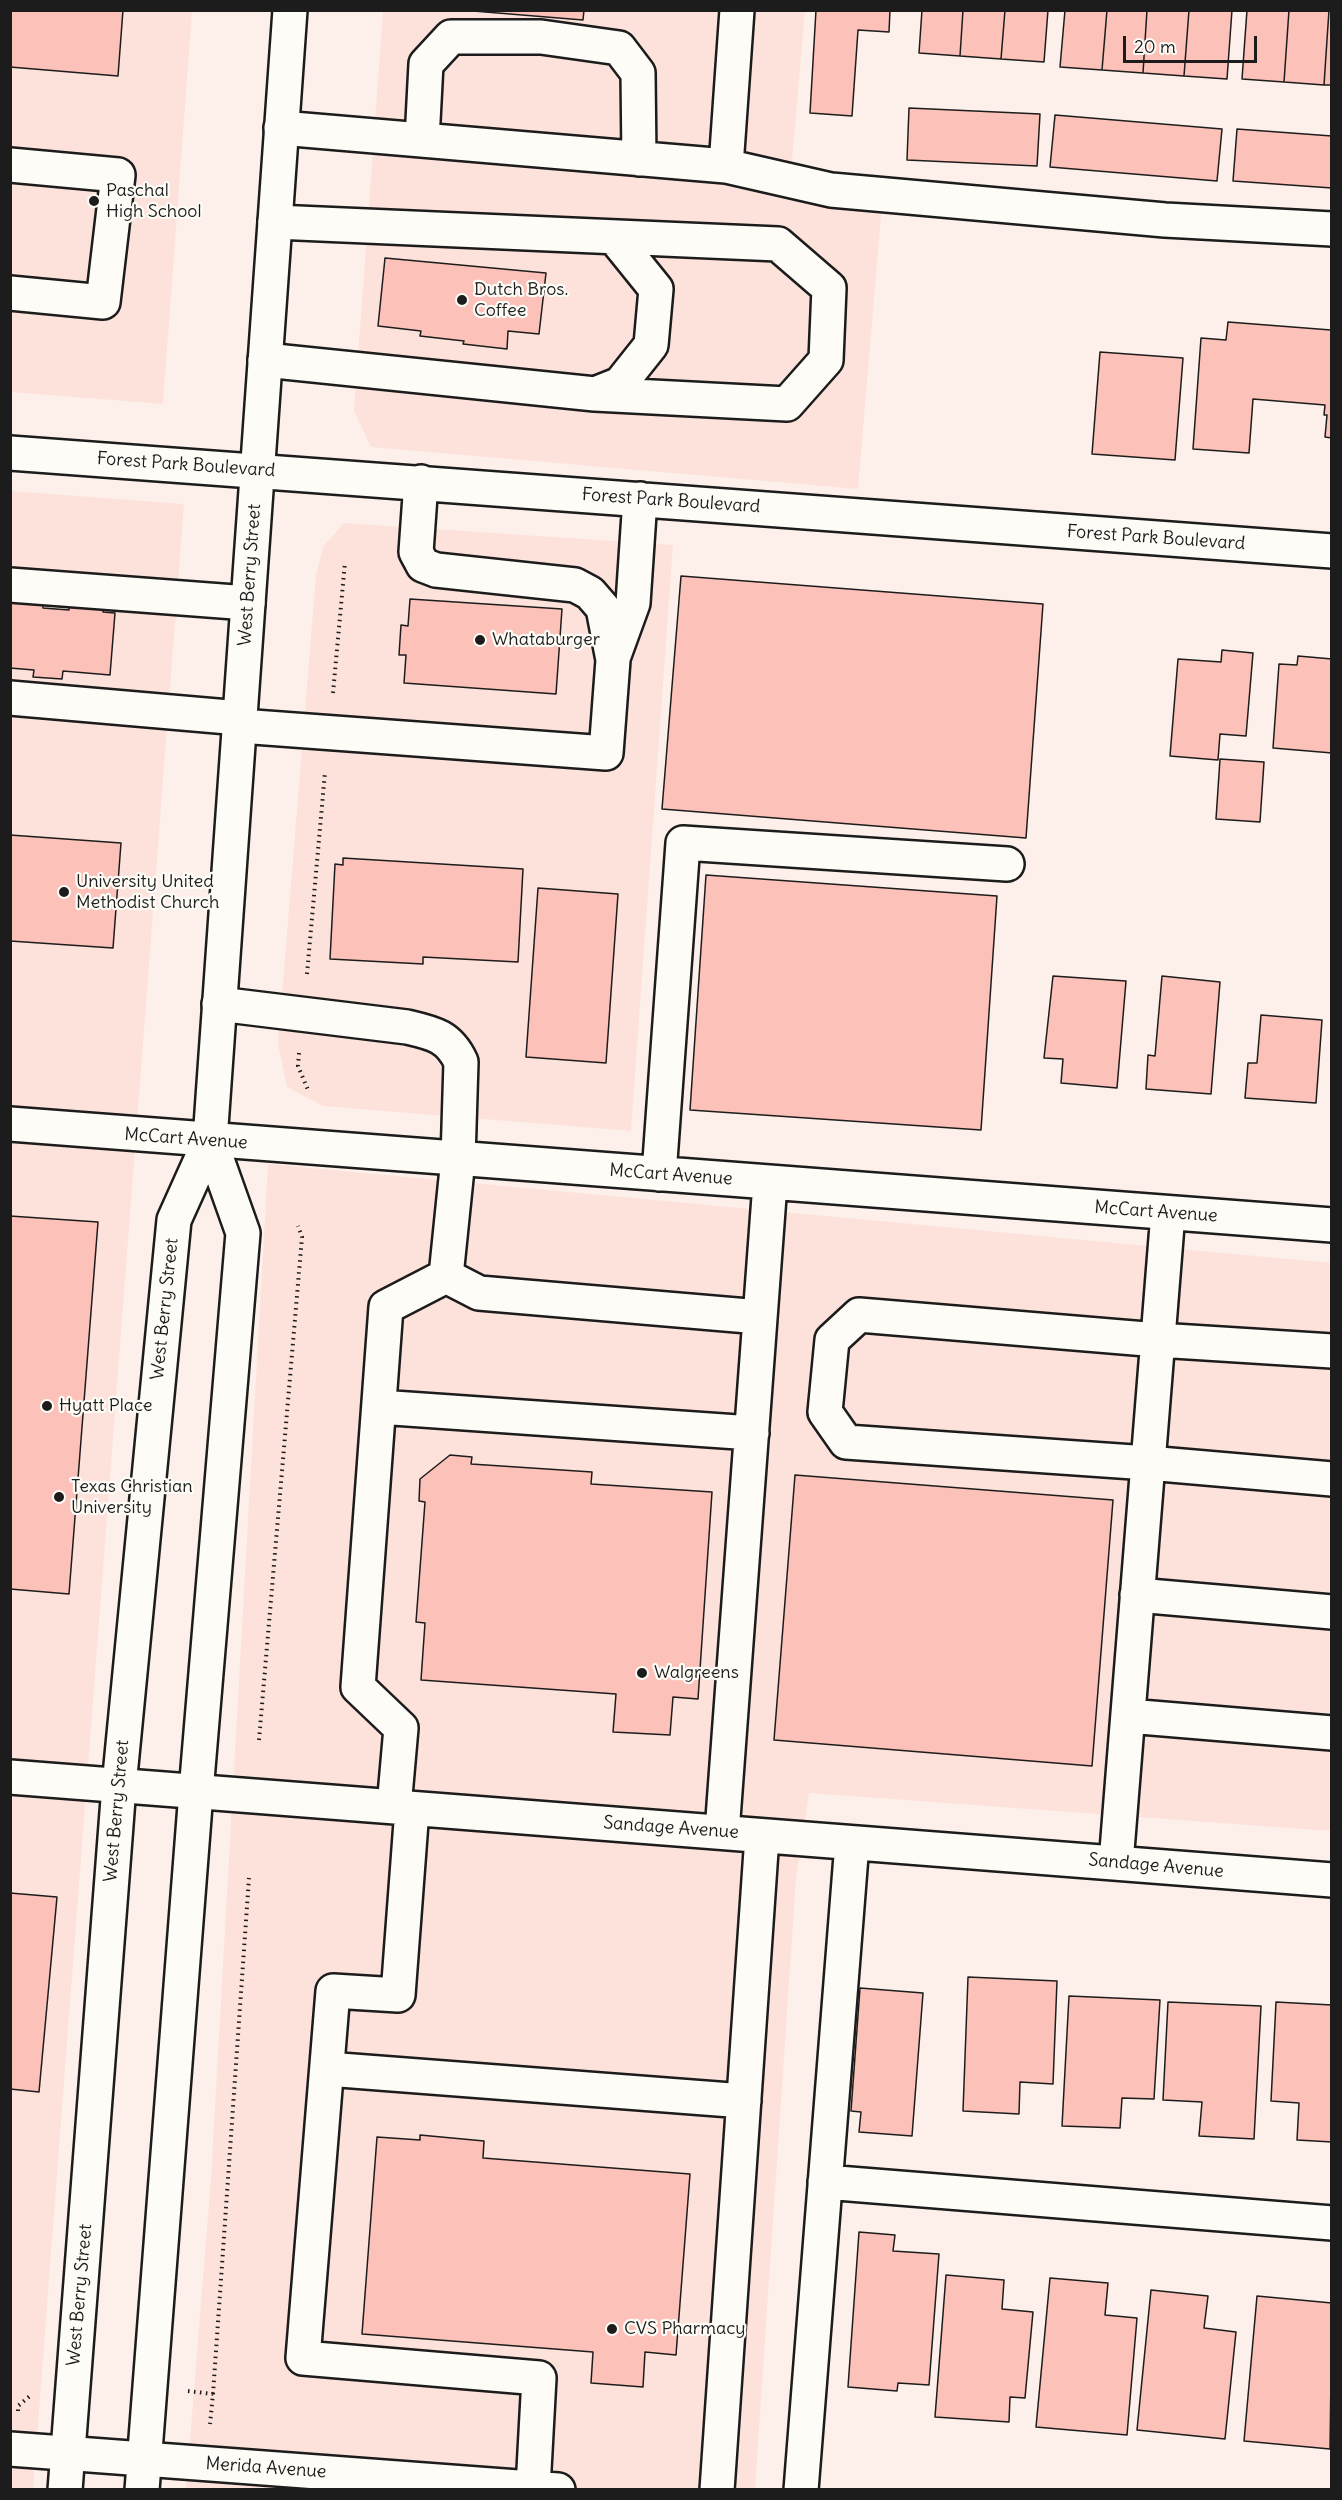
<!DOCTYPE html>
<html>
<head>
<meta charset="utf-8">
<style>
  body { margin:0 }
  #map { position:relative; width:1342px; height:2500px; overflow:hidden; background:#fdf0ea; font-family:Delius,sans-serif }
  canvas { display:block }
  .frame { position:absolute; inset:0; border:12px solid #1c1c1c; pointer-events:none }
  .scale { position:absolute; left:1123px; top:36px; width:134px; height:27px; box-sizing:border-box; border:3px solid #1c1c1c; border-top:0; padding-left:8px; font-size:18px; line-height:21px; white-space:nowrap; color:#1c1c1c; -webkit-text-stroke:4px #fdfcf7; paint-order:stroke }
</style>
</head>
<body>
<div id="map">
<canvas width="1342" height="2500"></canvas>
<div class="frame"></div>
<div class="scale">20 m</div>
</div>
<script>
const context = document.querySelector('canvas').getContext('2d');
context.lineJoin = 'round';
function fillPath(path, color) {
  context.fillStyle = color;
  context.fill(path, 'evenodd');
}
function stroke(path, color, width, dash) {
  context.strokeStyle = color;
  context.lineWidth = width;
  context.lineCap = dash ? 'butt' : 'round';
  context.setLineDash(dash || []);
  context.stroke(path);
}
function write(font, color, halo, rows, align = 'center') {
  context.font = font + ' Delius,sans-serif';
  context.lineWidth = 4.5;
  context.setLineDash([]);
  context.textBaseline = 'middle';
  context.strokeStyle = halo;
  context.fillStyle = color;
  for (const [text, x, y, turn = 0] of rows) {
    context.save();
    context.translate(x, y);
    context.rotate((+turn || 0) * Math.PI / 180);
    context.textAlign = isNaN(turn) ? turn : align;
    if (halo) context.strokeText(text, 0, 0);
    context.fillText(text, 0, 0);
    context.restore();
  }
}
const built = new Path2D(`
  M10,11H192L163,404L11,392Z
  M383,11H805L791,173L884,180L858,489L371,447L354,411Z
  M10,491L184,504L33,2490L10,2489Z
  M344,523L673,545L631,1131L323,1106L287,1087L278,1044L316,575L323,547Z
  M268,1164L1331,1263V1831L809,1793L796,1878L755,2489L186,2490L211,2178Z`);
const building = new Path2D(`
  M10,10H123L118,76L10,67Z
  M461,10H584L583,20Z
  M816,10H890L889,32L858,30L852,116L810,113Z
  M922,10H963L960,56L919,53Z
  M963,10H1005L1001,59L960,56Z
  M1005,10H1048L1044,62L1001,59Z
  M1065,10H1107L1102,70L1060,67Z
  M1107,10H1147L1143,73L1102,70Z
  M1147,10H1189L1184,76L1143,73Z
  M1189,10H1232L1227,79L1184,76Z
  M1247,10H1289L1284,82L1242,79Z
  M1289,10H1329L1324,85L1284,82Z
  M1329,10H1332V85H1324Z
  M909,108L1040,114L1037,166L907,160Z
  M1055,115L1222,129L1217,181L1050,167Z
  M1237,129L1332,136V188L1233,181Z
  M385,258L546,273L539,334L508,331L507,349L463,344L464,341L420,336L421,331L378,326Z
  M1228,322L1331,330L1332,323V438L1325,437L1327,415H1324L1325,405L1253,399L1249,453L1193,449L1201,338L1226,340Z
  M1100,352L1183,358L1175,460L1092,454Z
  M681,576L1043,604L1026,838L662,809Z
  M70,597L104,599L103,612L115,613L110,675L63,671L62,679L33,677L34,670L10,668V598L43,600V608L69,610Z
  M410,599L562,609L556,694L404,683L406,655H399L401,625L408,626Z
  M1222,650L1253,653L1246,736L1220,734L1218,760L1170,756L1178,659L1221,662Z
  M1298,656L1332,659V753L1273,748L1279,664L1297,665Z
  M1220,759L1264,762L1260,822L1216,819Z
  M10,835L121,843L113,948L10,941Z
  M343,858L523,869L518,962L423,957V964L330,959L335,864L343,865Z
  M706,875L997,896L981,1130L690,1110Z
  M538,888L618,894L606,1063L526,1057Z
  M1053,976L1126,981L1117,1088L1061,1083L1063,1059L1044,1058Z
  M1162,976L1220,982L1211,1094L1146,1089L1148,1055L1155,1056Z
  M1261,1015L1322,1020L1316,1103L1245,1098L1248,1063H1257Z
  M10,1216L98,1222L69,1594L10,1589Z
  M450,1455L472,1457L471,1464L592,1472L591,1484L712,1492L698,1699L673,1697L670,1735L613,1732L616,1694L421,1680L425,1623L416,1622L425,1502L419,1501L420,1479Z
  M795,1475L1113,1500L1092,1766L774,1740Z
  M10,1893L57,1897L39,2092L10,2089Z
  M968,1977L1057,1981L1053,2084L1020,2082L1019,2114L963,2111Z
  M860,1988L923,1993L912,2136L859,2132L861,2112L851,2111Z
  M1069,1996L1160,2000L1154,2099L1122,2098L1120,2128L1062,2126Z
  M1168,2002L1261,2006L1254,2139L1199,2136L1202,2102L1163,2100Z
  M1276,2002L1332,2005V2142L1297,2140L1299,2103L1271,2101Z
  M420,2135L484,2141L483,2158L690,2174L676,2355L645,2352L643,2387L591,2383L593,2352L362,2334L377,2137L420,2140Z
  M859,2232L895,2235L893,2251L939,2254L929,2385L898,2383L897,2391L848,2387Z
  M946,2275L1004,2280L1002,2309L1033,2312L1025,2398L1010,2397L1009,2422L935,2417Z
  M1050,2278L1108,2283L1105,2315L1137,2318L1127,2435L1036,2427Z
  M1151,2290L1208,2296L1204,2328L1236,2332L1225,2439L1137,2430Z
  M1257,2296L1332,2303L1330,2449L1244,2441Z`);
const path = new Path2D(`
  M333,693L345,562
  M307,974L325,772
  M299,1053L298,1066L308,1090
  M259,1740L302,1237L298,1226
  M188,2391L213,2394L210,2424
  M213,2394L249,1878
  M18,2411V2406L31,2395`);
const minor = new Path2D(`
  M281,128L726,166L737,10
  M422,140L426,64L451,37H541L619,48L638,73L639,159
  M10,165L118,175L103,302L10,293
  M726,166L831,190L1165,220L1332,229
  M265,360L595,394L787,404L826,360L829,288L778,244L275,222
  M595,394L620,384L651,345L656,289L614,237
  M10,453L1332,551
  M10,585L248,603
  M613,658L633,603L640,499
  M10,698L240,718
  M240,726L606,753L613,660L603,608L590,593L575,585L436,570L423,565L416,552L421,482
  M219,1004L407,1027C433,1033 449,1036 461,1062L458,1159L446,1276
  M10,1124L1332,1225
  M659,1174L683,843L1007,864
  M446,1276L479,1293L760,1317
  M1332,1351L1158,1340L859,1315L832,1340L825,1412L846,1442L1148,1463L1332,1479
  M379,1407L752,1433
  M1137,1595L1332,1612
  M1128,1716L1332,1733
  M10,1777L1332,1880
  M394,1807L401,1728L358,1687L386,1307L446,1276
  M412,1809L398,1995L333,1991L303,2358L539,2378L533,2488
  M722,1832L770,1183
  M1116,1863L1168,1213
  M327,2069L744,2101
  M825,2182L1332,2223
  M10,2449L558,2490
  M717,2490L762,1836
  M801,2490L852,1843`);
const major = new Path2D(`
  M65,2490L119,1786L174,1220L210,1140L290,10
  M142,2490L196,1792L243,1233L210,1140`);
const markers = [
  [94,201,6,"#1c1c1c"],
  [462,300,6,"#1c1c1c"],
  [480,640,6,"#1c1c1c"],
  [64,892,6,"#1c1c1c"],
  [47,1406,6,"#1c1c1c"],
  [59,1497,6,"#1c1c1c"],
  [642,1673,6,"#1c1c1c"],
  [612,2329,6,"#1c1c1c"]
];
const poiNames = [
  ["Paschal",106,191],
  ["High School",106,212],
  ["Dutch Bros.",474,290],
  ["Coffee",474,311],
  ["Whataburger",492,640],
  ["University United",76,882],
  ["Methodist Church",76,903],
  ["Hyatt Place",59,1406],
  ["Texas Christian",71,1487],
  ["University",71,1508],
  ["Walgreens",654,1673],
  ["CVS Pharmacy",624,2329]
];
const streetNames = [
  ["Forest Park Boulevard",186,465,4],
  ["Forest Park Boulevard",671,501,4],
  ["Forest Park Boulevard",1156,538,4],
  ["West Berry Street",250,575,-86],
  ["McCart Avenue",186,1139,4],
  ["McCart Avenue",671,1175,4],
  ["McCart Avenue",1156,1212,4],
  ["West Berry Street",165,1309,-84],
  ["West Berry Street",117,1811,-85],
  ["Sandage Avenue",671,1828,4],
  ["Sandage Avenue",1156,1866,5],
  ["West Berry Street",80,2295,-85],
  ["Merida Avenue",266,2468,4]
];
fillPath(built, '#fde2db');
fillPath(building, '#fcc1b8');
stroke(building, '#1c1c1c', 1.5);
stroke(minor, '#1c1c1c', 38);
stroke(major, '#1c1c1c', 38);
stroke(path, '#1c1c1c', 4, [1.5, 4.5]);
stroke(minor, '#fdfcf7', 33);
stroke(major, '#fdfcf7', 33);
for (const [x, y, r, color] of markers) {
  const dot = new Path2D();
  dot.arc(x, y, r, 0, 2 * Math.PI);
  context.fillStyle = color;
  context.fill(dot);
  stroke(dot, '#fdfcf7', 2);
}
write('18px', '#1c1c1c', '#fdfcf7', poiNames, 'left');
write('18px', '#1c1c1c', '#fdfcf7', streetNames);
</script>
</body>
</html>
